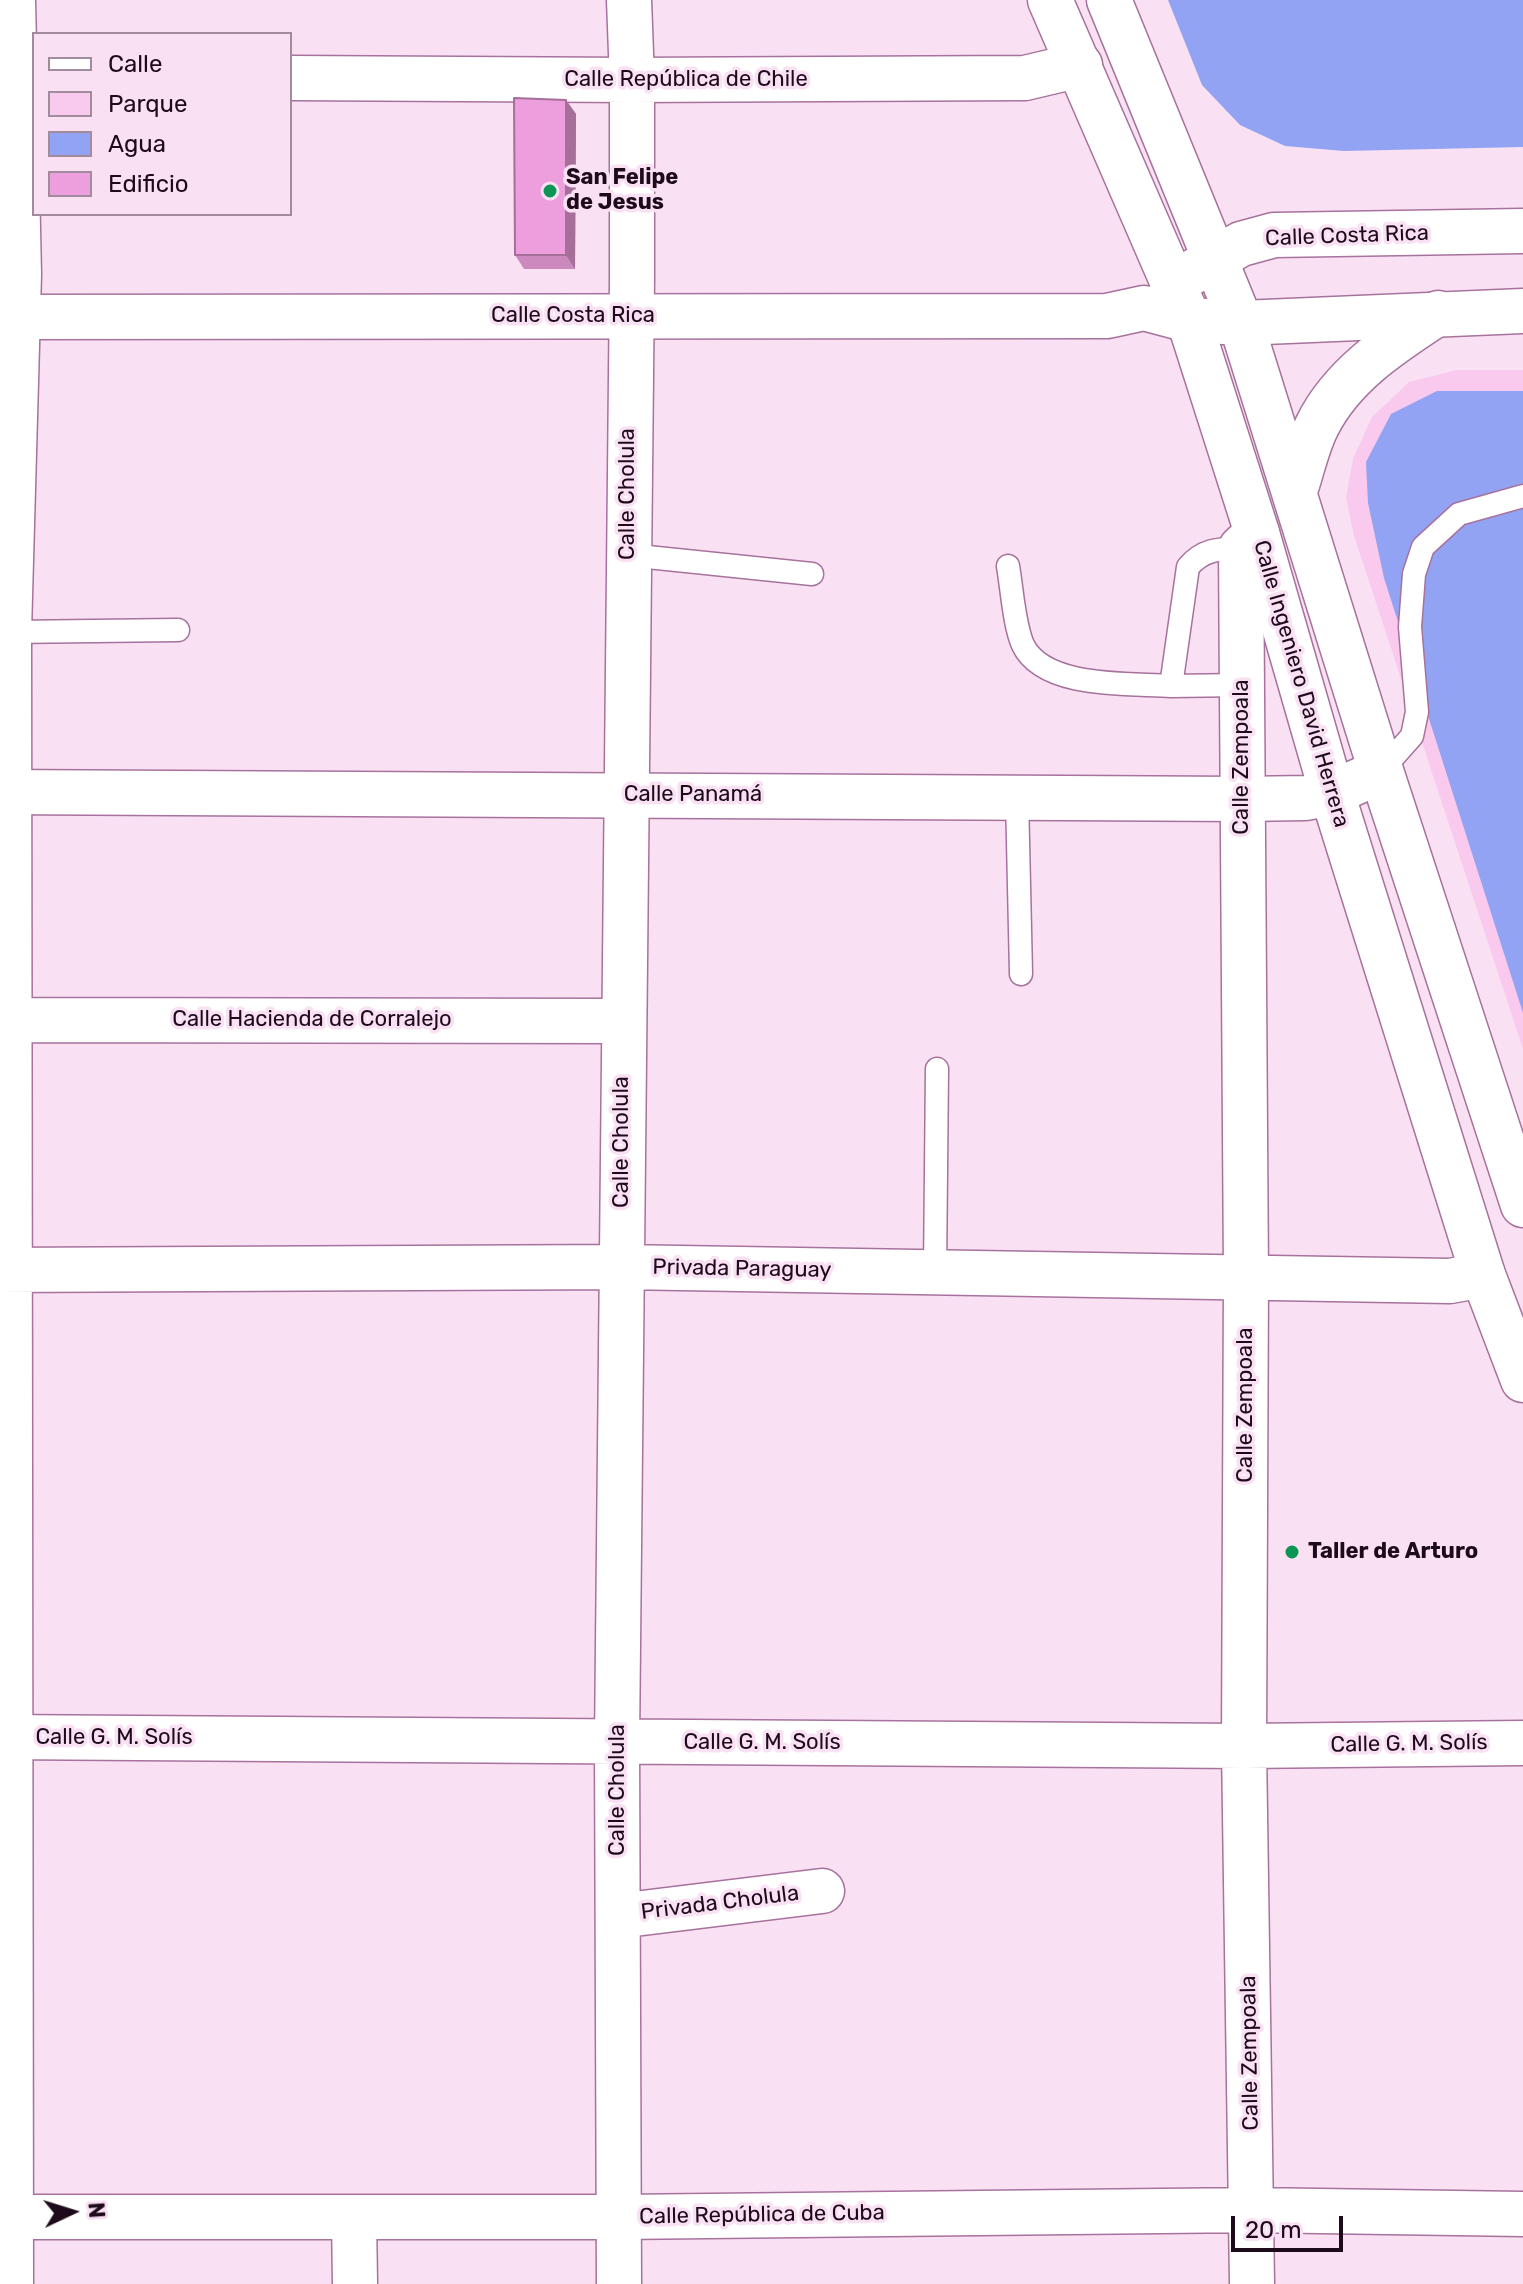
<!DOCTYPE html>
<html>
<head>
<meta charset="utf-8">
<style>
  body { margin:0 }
  #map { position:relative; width:1523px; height:2284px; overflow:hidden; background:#f9e1f3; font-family:Rubik,sans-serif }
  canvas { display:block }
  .legend { position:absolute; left:32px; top:32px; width:260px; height:184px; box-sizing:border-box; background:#f9e1f3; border:2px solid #a18b9c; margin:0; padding:10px 14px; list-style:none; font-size:24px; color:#1d0a1a }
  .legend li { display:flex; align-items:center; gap:16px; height:40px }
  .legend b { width:40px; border:2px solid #a18b9c }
  .north { position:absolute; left:32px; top:2172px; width:80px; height:80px; -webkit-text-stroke:6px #f9e1f3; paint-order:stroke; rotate:86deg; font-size:22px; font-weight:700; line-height:32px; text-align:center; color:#1d0a1a }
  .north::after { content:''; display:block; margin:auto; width:28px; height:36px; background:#1d0a1a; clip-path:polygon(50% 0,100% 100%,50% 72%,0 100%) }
  .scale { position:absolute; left:1231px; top:2216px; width:112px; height:36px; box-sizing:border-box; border:4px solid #1d0a1a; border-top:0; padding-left:10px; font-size:24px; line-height:28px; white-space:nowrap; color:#1d0a1a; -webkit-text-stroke:6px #f9e1f3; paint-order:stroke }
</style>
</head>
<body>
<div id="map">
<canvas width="1523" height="2284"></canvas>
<ul class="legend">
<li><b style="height:10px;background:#fff"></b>Calle</li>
<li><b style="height:22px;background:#f9caee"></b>Parque</li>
<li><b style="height:22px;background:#92a3f4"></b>Agua</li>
<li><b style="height:22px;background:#ec9fdc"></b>Edificio</li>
</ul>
<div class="north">N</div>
<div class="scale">20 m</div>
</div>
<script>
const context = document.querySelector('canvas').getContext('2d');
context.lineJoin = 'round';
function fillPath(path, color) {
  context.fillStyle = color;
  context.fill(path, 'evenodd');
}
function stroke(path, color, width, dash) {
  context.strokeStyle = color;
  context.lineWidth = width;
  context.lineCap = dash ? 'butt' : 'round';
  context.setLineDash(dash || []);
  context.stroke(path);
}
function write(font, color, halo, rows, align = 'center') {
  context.font = font + ' Rubik,sans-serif';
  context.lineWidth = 7;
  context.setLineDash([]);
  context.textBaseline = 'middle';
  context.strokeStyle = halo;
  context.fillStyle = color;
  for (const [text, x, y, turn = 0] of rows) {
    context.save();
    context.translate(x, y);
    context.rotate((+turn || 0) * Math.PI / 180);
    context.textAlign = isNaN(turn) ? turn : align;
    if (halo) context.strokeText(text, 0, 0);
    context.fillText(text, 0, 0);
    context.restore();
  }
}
const green = new Path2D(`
  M1457,370H1523V1049L1354,536L1346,497L1353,459L1372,417L1409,382Z`);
const water = new Path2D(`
  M1168,0H1523V147L1344,151L1285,146L1240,125L1202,85Z
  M1437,391H1523V1013L1384,578L1368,503L1366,462L1391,414Z`);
const service = new Path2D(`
  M1241,548C1219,549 1203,549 1188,567L1171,686L1242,685
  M628,555L812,574
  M1008,566C1012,589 1014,625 1023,645C1044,689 1130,683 1171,686
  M9,632L178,630
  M1381,771L1412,736L1417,712L1410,627L1414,574L1423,547L1459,514L1523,496
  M1017,797L1021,974
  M935,1272L937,1069`);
const minor = new Path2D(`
  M290,78L632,80L1025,78L1080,65
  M0,1020L623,1021
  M0,1270L621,1267L1450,1281L1483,1275
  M0,1737L1244,1746L1523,1743
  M618,1916L822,1891
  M0,2217H618L1252,2210L1523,2214
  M354,2217L355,2284
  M11,2284L9,632L19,274L13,0
  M619,2284L617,1742L632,278V80L629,0
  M1252,2284L1244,1746L1246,1276L1241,548L1257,533`);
const tertiary = new Path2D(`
  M0,317L1107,316L1144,308L1189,320
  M0,792L1242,799L1306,798L1332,793L1381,771`);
const secondary = new Path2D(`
  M1172,284L1241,244L1274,235L1523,231
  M1189,320L1241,323L1523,311`);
const primary = new Path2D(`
  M1050,0L1189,320L1257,533L1332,793L1483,1275L1523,1380
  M1109,0L1241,323L1381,771L1523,1205
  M1295,491C1302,470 1307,446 1317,426C1342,375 1392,343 1438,313`);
const wall = new Path2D(`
  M566,100L576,114L575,269H524L515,255Z`);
const shadedWall = new Path2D(`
  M566,100L576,114L575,269L566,255Z`);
const building = new Path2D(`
  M514,98L566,100V255H515Z`);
const markers = [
  [550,191,8,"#0c9554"],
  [1292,1552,8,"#0c9554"]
];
const streetNames = [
  ["Calle República de Chile",686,80],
  ["Calle Costa Rica",1347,236,-2],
  ["Calle Costa Rica",573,316],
  ["Calle Cholula",628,494,-90],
  ["Calle Ingeniero David Herrera",1301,684,74],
  ["Calle Zempoala",1242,757,-90],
  ["Calle Panamá",693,795],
  ["Calle Hacienda de Corralejo",312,1020],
  ["Calle Cholula",622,1142,-90],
  ["Privada Paraguay",742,1269,1],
  ["Calle Zempoala",1246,1405,-90],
  ["Calle G. M. Solís",114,1738],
  ["Calle G. M. Solís",762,1743],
  ["Calle G. M. Solís",1409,1744,-1],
  ["Calle Cholula",618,1790,-90],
  ["Privada Cholula",720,1903,-7],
  ["Calle Zempoala",1250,2053,-91],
  ["Calle República de Cuba",762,2215,-1]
];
const poiNames = [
  ["San Felipe",566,178],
  ["de Jesus",566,203],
  ["Taller de Arturo",1308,1552]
];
fillPath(green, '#f9caee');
fillPath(water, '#92a3f4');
stroke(service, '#a7729c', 25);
stroke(minor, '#a7729c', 47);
stroke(tertiary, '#a7729c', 47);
stroke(secondary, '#a7729c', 47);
stroke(primary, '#a7729c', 47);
stroke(service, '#fff', 22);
stroke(minor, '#fff', 44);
stroke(tertiary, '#fff', 44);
stroke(secondary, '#fff', 44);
stroke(primary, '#fff', 44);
fillPath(wall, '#cb89bd');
fillPath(shadedWall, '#a56f9a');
fillPath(building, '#ec9fdc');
stroke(building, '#a56f9a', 2);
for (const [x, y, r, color] of markers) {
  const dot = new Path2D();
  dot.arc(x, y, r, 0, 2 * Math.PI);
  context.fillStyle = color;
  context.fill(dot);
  stroke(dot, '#f9e1f3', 3);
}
write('22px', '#1d0a1a', '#f9e1f3', streetNames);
write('bold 22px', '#1d0a1a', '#f9e1f3', poiNames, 'left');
</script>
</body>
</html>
